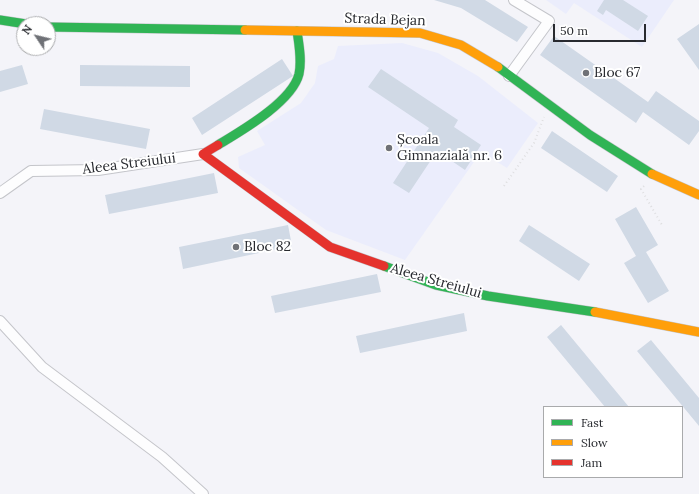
<!DOCTYPE html>
<html>
<head>
<meta charset="utf-8">
<style>
  body { margin:0 }
  #map { position:relative; width:699px; height:494px; overflow:hidden; background:#f4f4f9; font-family:Lora,serif }
  canvas { display:block }
  .legend { position:absolute; left:543px; top:406px; width:140px; height:72px; box-sizing:border-box; background:#fff; border:1px solid #a9aaac; margin:0; padding:5px 7px; list-style:none; font-size:12px; color:#282a2f }
  .legend li { display:flex; align-items:center; gap:8px; height:20px }
  .legend b { width:20px; border:1px solid #a9aaac }
  .north { position:absolute; left:16px; top:16px; width:40px; height:40px; box-sizing:border-box; background:#fff; border:1px solid #a9aaac; border-radius:50%; rotate:305deg; font-size:11px; font-weight:700; line-height:16px; text-align:center; color:#282a2f }
  .north::after { content:''; display:block; margin:auto; width:14px; height:18px; background:#6f7176; clip-path:polygon(50% 0,100% 100%,50% 72%,0 100%) }
  .scale { position:absolute; left:553px; top:24px; width:93px; height:18px; box-sizing:border-box; border:2px solid #282a2f; border-top:0; padding-left:5px; font-size:12px; line-height:14px; white-space:nowrap; color:#282a2f; -webkit-text-stroke:3px #fff; paint-order:stroke }
</style>
</head>
<body>
<div id="map">
<canvas width="699" height="494"></canvas>
<ul class="legend">
<li><b style="height:5px;background:#30b455"></b>Fast</li>
<li><b style="height:5px;background:#ff9f0a"></b>Slow</li>
<li><b style="height:5px;background:#e5322d"></b>Jam</li>
</ul>
<div class="north">N</div>
<div class="scale">50 m</div>
</div>
<script>
const context = document.querySelector('canvas').getContext('2d');
context.lineJoin = 'round';
function fillPath(path, color) {
  context.fillStyle = color;
  context.fill(path, 'evenodd');
}
function stroke(path, color, width, dash) {
  context.strokeStyle = color;
  context.lineWidth = width;
  context.lineCap = dash ? 'butt' : 'round';
  context.setLineDash(dash || []);
  context.stroke(path);
}
function write(font, color, halo, rows, align = 'center') {
  context.font = font + ' Lora,serif';
  context.lineWidth = 4;
  context.setLineDash([]);
  context.textBaseline = 'middle';
  context.strokeStyle = halo;
  context.fillStyle = color;
  for (const [text, x, y, turn = 0] of rows) {
    context.save();
    context.translate(x, y);
    context.rotate((+turn || 0) * Math.PI / 180);
    context.textAlign = isNaN(turn) ? turn : align;
    if (halo) context.strokeText(text, 0, 0);
    context.fillText(text, 0, 0);
    context.restore();
  }
}
const built = new Path2D(`
  M546,0H674L642,47L574,3L566,14Z
  M402,43L438,53L478,76L538,123L507,168L481,152L405,260L326,230L239,168L238,157L265,145L257,131L301,103L315,83L318,66L334,59L338,46Z`);
const building = new Path2D(`
  M434,0H485L528,27L517,42L461,8Z
  M604,0H623L648,16L638,31L606,10L603,15L597,11Z
  M699,24V70L677,39Z
  M554,36L648,102L656,91L699,121V131L689,145L643,112L636,123L540,55Z
  M282,59L293,76L202,135L192,118Z
  M22,65L28,84L0,92V71Z
  M80,65L190,66V87L80,86Z
  M381,69L458,120L454,127L481,145L465,170L437,151L409,193L393,183L429,128L368,87Z
  M44,109L150,129L146,149L40,129Z
  M552,131L618,176L607,192L541,148Z
  M214,173L218,193L109,214L105,195Z
  M636,207L658,245L646,252L669,291L648,303L624,263L636,256L615,219Z
  M288,225L292,246L183,269L179,247Z
  M529,225L590,264L579,281L519,241Z
  M377,274L381,292L275,313L271,296Z
  M464,313L467,331L360,353L356,336Z
  M561,325L629,407H605L547,337Z
  M651,340L699,398V426L637,351Z`);
const path = new Path2D(`
  M504,186L534,143L544,117
  M644,186L641,189L662,225`);
const street = new Path2D(`
  M509,76L549,21L514,0
  M0,193L31,171L98,170L203,154
  M0,321L42,367L162,457L203,494`);
const fast = new Path2D(`
  M0,20L26,24
  M48,27L245,30
  M498,67L590,135L652,174
  M218,145C241,131 292,102 299,74C302,60 299,45 297,31
  M384,266L436,285L488,296L595,312`);
const slow = new Path2D(`
  M245,30L420,33L461,45L498,67
  M652,174L699,195
  M595,312L699,332`);
const jam = new Path2D(`
  M218,145L203,154L330,247L384,266`);
const markers = [
  [586,73,4,"#6f7176"],
  [389,148,4,"#6f7176"],
  [236,247,4,"#6f7176"]
];
const streetNames = [
  ["Strada Bejan",385,20,2],
  ["Aleea Streiului",129,164,-7],
  ["Aleea Streiului",436,281,16]
];
const poiNames = [
  ["Bloc 67",594,73],
  ["Școala",397,140],
  ["Gimnazială nr. 6",397,156],
  ["Bloc 82",244,247]
];
fillPath(built, '#ebedfc');
fillPath(building, '#d0d9e5');
stroke(street, '#c4c5ca', 12);
stroke(fast, '#c4c5ca', 10);
stroke(slow, '#c4c5ca', 10);
stroke(jam, '#c4c5ca', 10);
stroke(path, '#dedee0', 2, [1, 3]);
stroke(street, '#fdfdfe', 10);
stroke(fast, '#30b455', 9);
stroke(slow, '#ff9f0a', 9);
stroke(jam, '#e5322d', 9);
for (const [x, y, r, color] of markers) {
  const dot = new Path2D();
  dot.arc(x, y, r, 0, 2 * Math.PI);
  context.fillStyle = color;
  context.fill(dot);
  stroke(dot, '#fff', 1.5);
}
write('14px', '#282a2f', '#fff', streetNames);
write('14px', '#282a2f', '#fff', poiNames, 'left');
</script>
</body>
</html>
